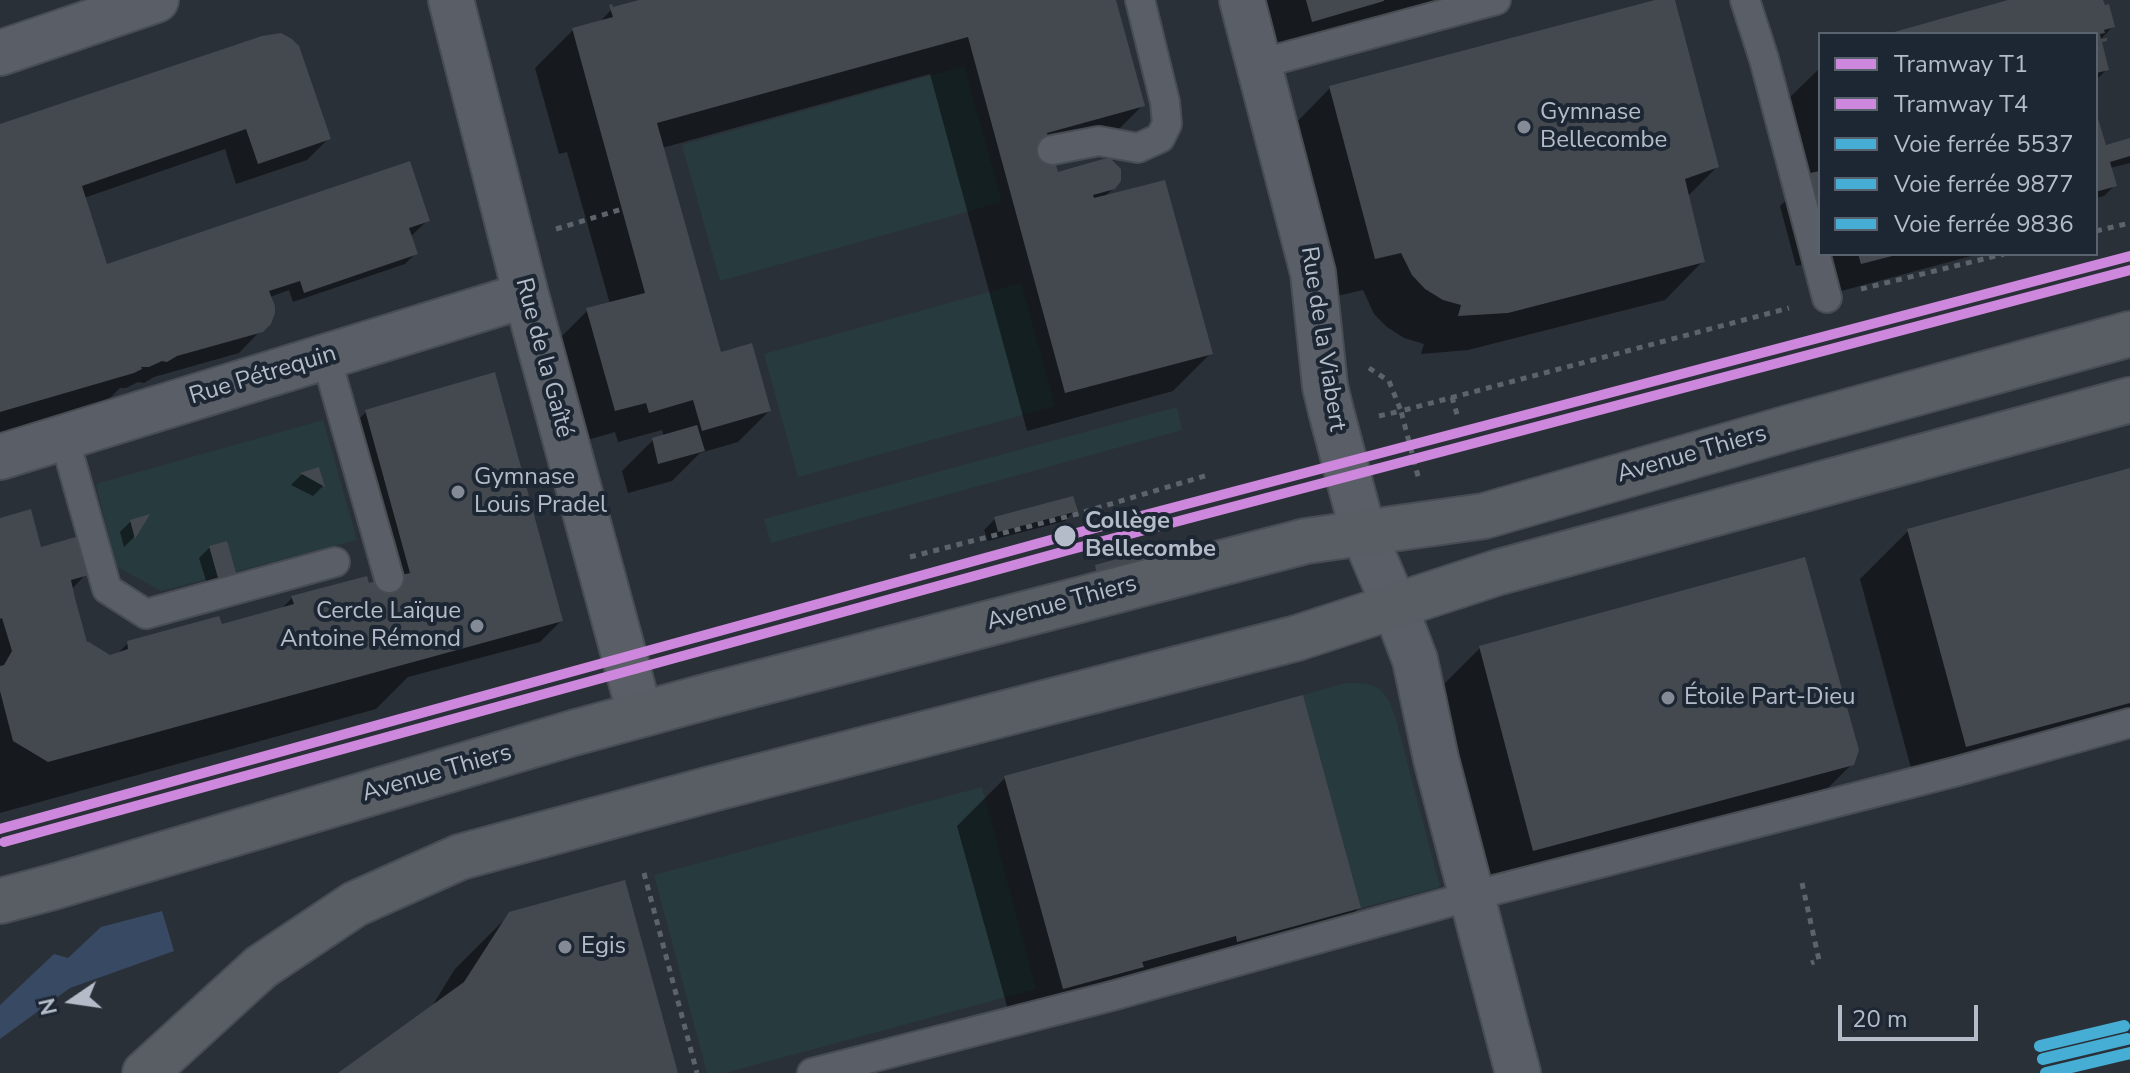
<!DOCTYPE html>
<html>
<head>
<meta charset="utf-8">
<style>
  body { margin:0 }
  #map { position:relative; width:2130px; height:1073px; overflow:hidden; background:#2a3038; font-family:"Nunito Sans",sans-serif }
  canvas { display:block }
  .legend { position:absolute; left:1818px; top:32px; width:280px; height:224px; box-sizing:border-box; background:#1d2633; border:2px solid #59626f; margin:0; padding:10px 14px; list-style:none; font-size:24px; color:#b4bcc9 }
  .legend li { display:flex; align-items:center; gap:16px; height:40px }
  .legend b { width:40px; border:2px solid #59626f }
  .north { position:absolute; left:32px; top:961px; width:80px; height:80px; -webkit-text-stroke:6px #1d2633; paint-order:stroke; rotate:257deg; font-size:22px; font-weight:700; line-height:32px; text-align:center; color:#b4bcc9 }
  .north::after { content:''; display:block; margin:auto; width:28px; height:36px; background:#b4bcc9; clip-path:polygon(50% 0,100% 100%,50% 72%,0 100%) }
  .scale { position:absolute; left:1838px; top:1005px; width:140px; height:36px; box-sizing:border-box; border:4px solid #b4bcc9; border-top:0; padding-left:10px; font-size:24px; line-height:28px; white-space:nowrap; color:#b4bcc9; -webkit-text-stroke:6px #1d2633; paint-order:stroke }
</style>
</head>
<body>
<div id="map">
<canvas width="2130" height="1073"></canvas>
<ul class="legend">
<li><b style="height:10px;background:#cd88dd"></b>Tramway T1</li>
<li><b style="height:10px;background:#cd88dd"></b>Tramway T4</li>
<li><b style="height:10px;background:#46aed5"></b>Voie ferrée 5537</li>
<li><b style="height:10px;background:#46aed5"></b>Voie ferrée 9877</li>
<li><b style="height:10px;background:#46aed5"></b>Voie ferrée 9836</li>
</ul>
<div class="north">N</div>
<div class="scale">20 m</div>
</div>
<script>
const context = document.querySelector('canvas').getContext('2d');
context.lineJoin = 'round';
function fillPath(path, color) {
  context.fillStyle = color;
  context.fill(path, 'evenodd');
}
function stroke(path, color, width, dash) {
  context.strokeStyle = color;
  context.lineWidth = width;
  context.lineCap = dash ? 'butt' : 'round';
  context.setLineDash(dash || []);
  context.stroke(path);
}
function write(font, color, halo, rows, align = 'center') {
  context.font = font + ' "Nunito Sans",sans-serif';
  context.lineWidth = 8;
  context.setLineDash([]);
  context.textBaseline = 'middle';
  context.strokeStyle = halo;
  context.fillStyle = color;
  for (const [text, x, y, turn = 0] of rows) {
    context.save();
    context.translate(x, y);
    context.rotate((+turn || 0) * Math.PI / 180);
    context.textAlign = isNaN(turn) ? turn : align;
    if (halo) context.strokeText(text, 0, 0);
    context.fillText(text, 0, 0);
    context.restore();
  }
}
const green = new Path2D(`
  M964,66L1002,202L720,281L682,145Z
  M1021,283L1055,406L798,477L764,354Z
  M1177,407L1182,430L771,543L764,519Z
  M323,420L357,540L161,591L116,566L96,484Z
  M1346,683C1377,683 1384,686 1395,716L1440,887L1361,908L1303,695Z
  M982,787L1036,989L725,1073H707L654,875Z`);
const water = new Path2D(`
  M162,911L174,951L70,988L0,1039V1005L54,954L68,958L101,927Z`);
const shadow = new Path2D(`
  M647,0H1114L1143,105L1104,144L1052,158L1056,175L1114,188L1104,197L1211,353L1173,391L1027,431L930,74L662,148L719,355L769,411L738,442L700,453L672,481L628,493L622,471L653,440L664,437L662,430L618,442L615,432L584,441L557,341L588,310L610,304L567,152L559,154L535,68L573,30L599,23L611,10Z
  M1258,0H1474L1274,59Z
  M1663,0H1673L1717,167L1687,197L1703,261L1665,300L1468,350L1421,354L1424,344L1404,338L1387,327L1374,314L1363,290L1337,296L1292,127L1330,88Z
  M2016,0H2101L2113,26L2100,40L2107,69L2096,80V34H1891Z
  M262,38L329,138L307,160L236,184L225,149L84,198L106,266L428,220L410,237L416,253L405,264L293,302L289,290L270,297L269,322L239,353L154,377L144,383L138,382L126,388H120L101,407L0,437V126Z
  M1820,68V254L1975,255L1830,294L1821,260L1796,266L1780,206L1796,191L1786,101Z
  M2096,116L2104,147L2130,140V163L2110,168L2115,185L2104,196L2096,198Z
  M366,412L561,621L540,642L408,677L376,709L0,813V521L40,549L86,574L71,590L86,644L110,657L116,655L128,643L220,626L280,610L292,598L362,587L385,581L344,434Z
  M318,470L323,486L313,496L291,485L301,475Z
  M2130,470V736L1918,794L1860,579L1908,531Z
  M1075,510L1065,521L988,541L984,530L995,519Z
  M145,517L134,537L124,547L120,532L131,521Z
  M210,547L234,572L223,583L208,587L199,558Z
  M1480,648L1852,764L1798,818L1479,904L1426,702Z
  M1005,778L1359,908L1311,955L1015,1035L957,826Z
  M510,914L676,1073H342L429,1011L455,969Z`);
const building = new Path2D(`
  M639,0H1116L1145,106L1047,133L1058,172L1103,159H1111L1121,169V181L1115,189L1093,195L1094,198L1165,180L1213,354L1065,393L968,37L657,123L721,352L752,343L771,411L702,431L693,400L649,413L646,403L615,411L586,308L645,293L572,28L613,17L609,5L612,4L613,7Z
  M1306,0H1384V1L1312,22Z
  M1655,0H1675L1719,167L1685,179L1705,262L1508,313L1458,316L1461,305L1443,300L1425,289L1412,275L1401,253L1375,259L1329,86Z
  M2008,0H2103L2105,5L2109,4L2115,27L2104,30L2105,33L2100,34L2101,39L2107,38V41L2102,42L2109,70L2096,73V34H1887Z
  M281,33L292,39L299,46L331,139L258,164L246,129L82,186L107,264L410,161L430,221L409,228L418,254L304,293L300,281L269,291L275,306V313L271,324L263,332L177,356L167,362L162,361L149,367H141L142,369L134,373L0,412V124L262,36Z
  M2096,112L2106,145L2130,138V156L2110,162L2117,186L2099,191H2096Z
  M1820,171V209H1819L1810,173Z
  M1858,254H1896V255L1861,264Z
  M495,372L563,621L48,762L13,741L0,691V666L4,665L12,651L2,618L0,619V518L31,509L41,547L79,536L89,575L71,580L75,598L87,642H89L110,655L128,649L127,641L219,616L222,624L294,604L291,596L367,576L369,583L410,573L365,410Z
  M697,425L705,451L658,464L652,438Z
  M319,467L325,487L300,473Z
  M2130,468V703L1966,747L1907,529Z
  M1073,496L1078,511L998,532L994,517Z
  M150,514L135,539L130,520Z
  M227,541L236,573L218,578L209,546Z
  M1175,543L1178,559L1098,580L1095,565Z
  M1805,557L1859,750L1854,765L1533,851L1479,646Z
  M1303,695L1361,908L1237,942L1236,936L1142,962L1144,967L1063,989L1004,776Z
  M625,880L678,1073H338L464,982L509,912Z`);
const path = new Path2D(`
  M556,229L622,209
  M2096,231L2130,223
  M1861,289L2004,254
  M1369,368L1389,381L1401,411L1789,308
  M1452,397L1458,418
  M1379,416L1401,411L1419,480
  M910,557L1077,514L1208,475
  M644,873L697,1073
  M1802,883L1819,960L1811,963`);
const service = new Path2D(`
  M1745,0L1764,59L1827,298
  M1259,64L1496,0
  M1052,150L1099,141L1138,148L1160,138L1167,124L1165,102L1140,0
  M326,357L389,578
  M64,437L107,589L146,614L335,562
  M812,1073L1108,997L1471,896L1958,771L2130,723`);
const minor = new Path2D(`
  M451,0L526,295L640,714
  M0,53L156,0
  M0,457L526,295`);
const tertiary = new Path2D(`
  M1242,0L1313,273L1325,386L1331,411L1363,532L1395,607L1415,660L1436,759L1518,1073`);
const secondary = new Path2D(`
  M0,901L53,887L573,733L709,696L1306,541L1484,516L1792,427L2130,334
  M145,1073L261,967L355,904L460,857L711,789L1297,638L1499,572L2130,400`);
const rail1 = new Path2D(`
  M2046,1073L2130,1053`);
const rail2 = new Path2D(`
  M2043,1059L2127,1039`);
const rail3 = new Path2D(`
  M2040,1046L2124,1026`);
const tram1 = new Path2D(`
  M0,829L1065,536L2130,256`);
const tram2 = new Path2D(`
  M4,842L1069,550L2130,270`);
const markers = [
  [1524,127,8,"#848b96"],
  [458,492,8,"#848b96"],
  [1065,536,12,"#b4bcc9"],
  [477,626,8,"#848b96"],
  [1668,698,8,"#848b96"],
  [565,947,8,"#848b96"]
];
const poiNames = [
  ["Gymnase",1540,113],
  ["Bellecombe",1540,141],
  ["Gymnase",474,478],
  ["Louis Pradel",474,506],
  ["Cercle Laïque",461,612,"right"],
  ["Antoine Rémond",461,640,"right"],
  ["Étoile Part-Dieu",1684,698],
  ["Egis",581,947]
];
const streetNames = [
  ["Rue de la Viabert",1322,339,81],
  ["Rue de la Gaîté",543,358,75],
  ["Rue Pétrequin",263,376,-17],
  ["Avenue Thiers",1692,455,-16],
  ["Avenue Thiers",1062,604,-15],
  ["Avenue Thiers",437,774,-16]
];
const stopNames = [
  ["Collège",1085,522],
  ["Bellecombe",1085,550]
];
fillPath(green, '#273a3e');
fillPath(water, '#384963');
fillPath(shadow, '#0007');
fillPath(building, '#444950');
stroke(service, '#484c53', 32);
stroke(minor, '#484c53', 48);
stroke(tertiary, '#484c53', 48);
stroke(secondary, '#484c53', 48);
stroke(path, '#5d636a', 5, [6, 6]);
stroke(service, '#5a5e66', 28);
stroke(minor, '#5a5e66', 44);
stroke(tertiary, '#5a5e66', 44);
stroke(secondary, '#595d64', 44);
stroke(rail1, '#46aed5', 12);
stroke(rail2, '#46aed5', 12);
stroke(rail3, '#46aed5', 12);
stroke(tram1, '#cd88dd', 10);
stroke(tram2, '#cd88dd', 10);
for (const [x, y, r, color] of markers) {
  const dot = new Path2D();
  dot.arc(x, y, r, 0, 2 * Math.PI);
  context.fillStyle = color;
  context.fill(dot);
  stroke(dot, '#1d2633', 3);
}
write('24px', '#b4bcc9', '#1d2633', poiNames, 'left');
write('24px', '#b4bcc9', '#1d2633', streetNames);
write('bold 24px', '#b4bcc9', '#1d2633', stopNames, 'left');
</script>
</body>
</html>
